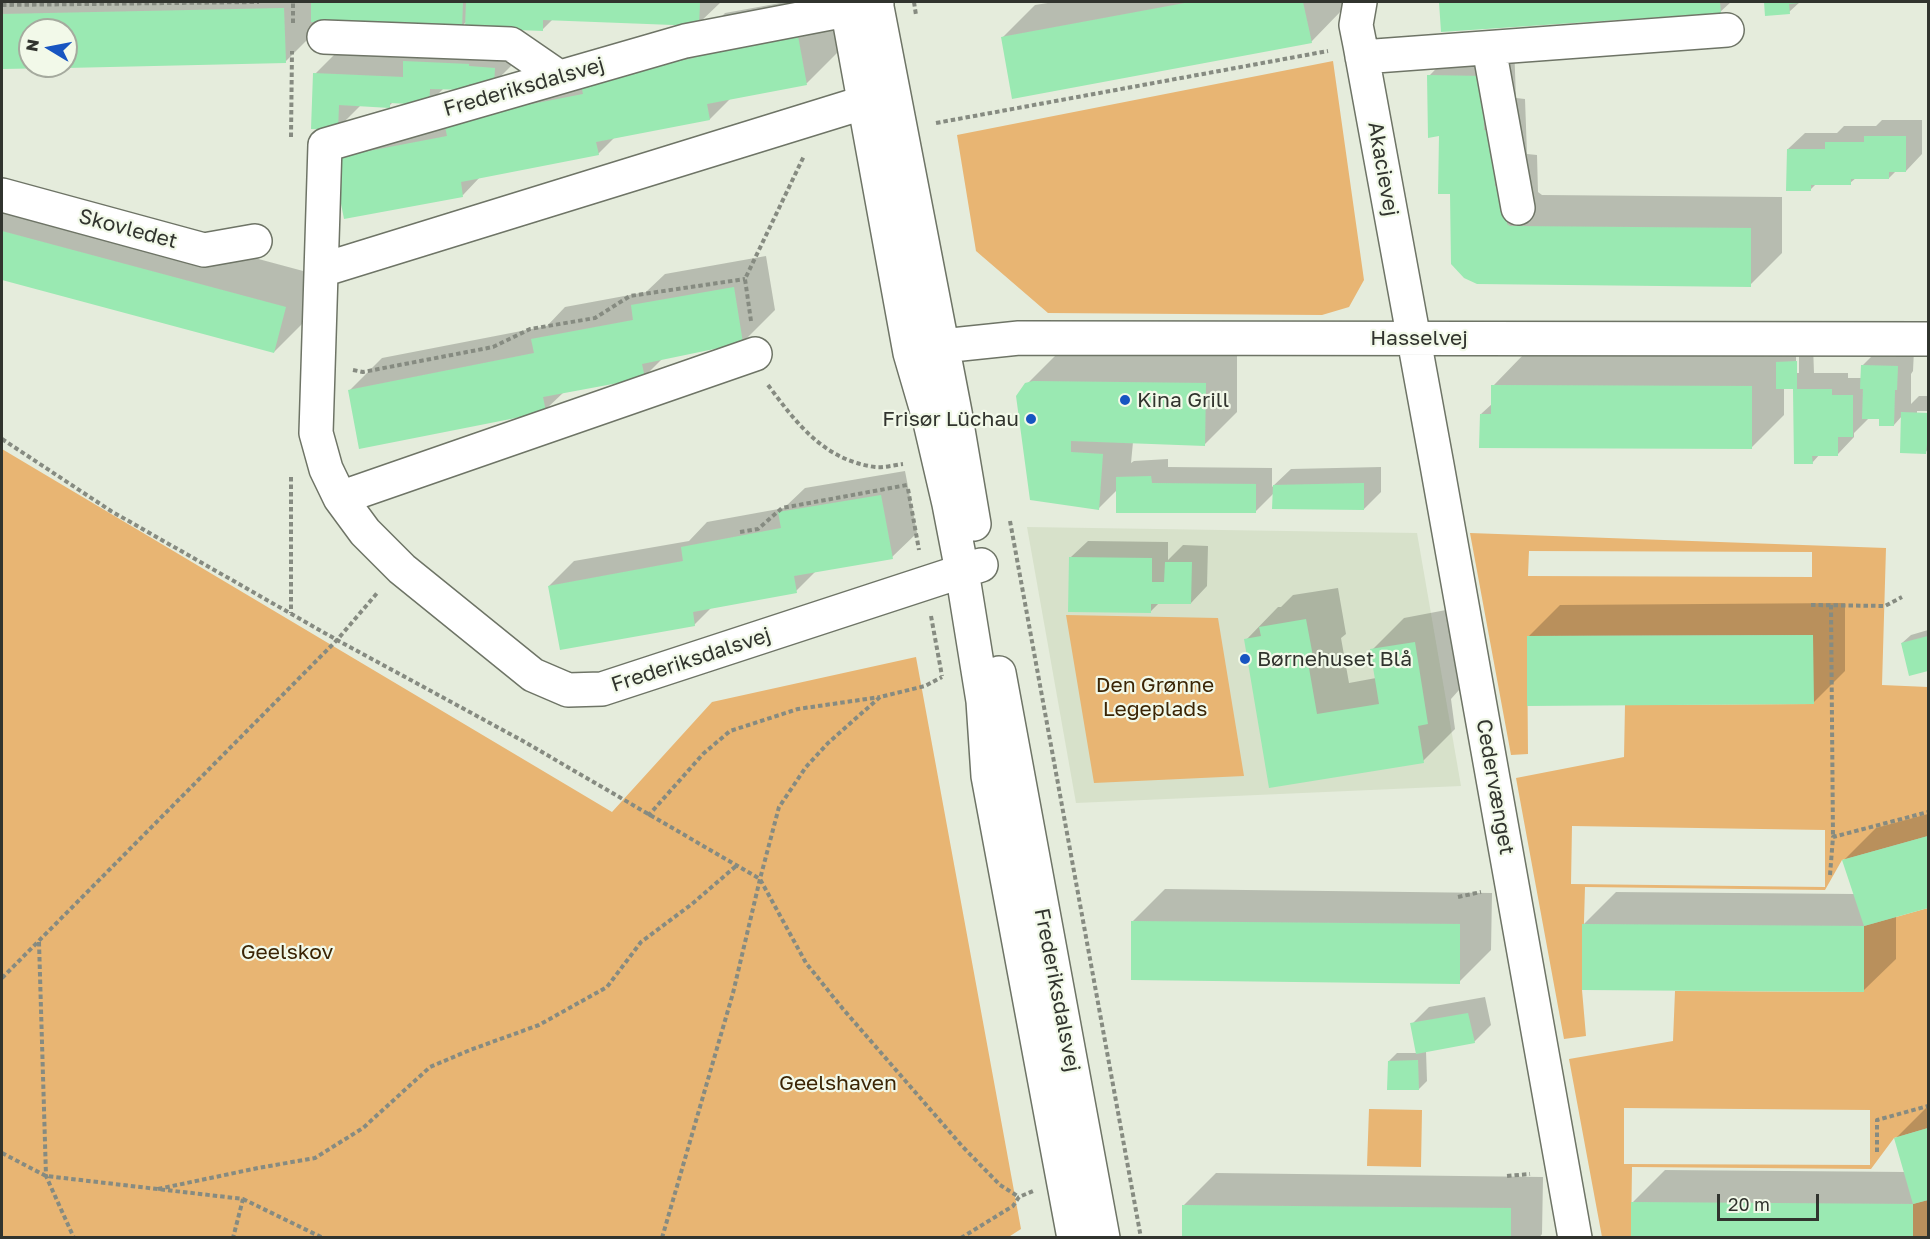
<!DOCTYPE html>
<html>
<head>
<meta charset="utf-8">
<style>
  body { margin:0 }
  #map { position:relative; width:1930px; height:1239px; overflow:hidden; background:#e5ecdc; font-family:"Golos Text",sans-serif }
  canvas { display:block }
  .frame { position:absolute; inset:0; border:3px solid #31342e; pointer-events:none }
  .north { position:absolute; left:18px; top:18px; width:60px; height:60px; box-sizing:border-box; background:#f2f9e9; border:2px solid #a5aa9e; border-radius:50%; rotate:280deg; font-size:16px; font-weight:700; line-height:24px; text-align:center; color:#31342e }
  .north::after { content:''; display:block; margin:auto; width:21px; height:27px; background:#1755c1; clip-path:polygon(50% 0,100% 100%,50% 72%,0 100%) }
  .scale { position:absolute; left:1717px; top:1194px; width:102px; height:27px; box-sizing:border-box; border:3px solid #31342e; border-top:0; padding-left:8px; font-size:18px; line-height:21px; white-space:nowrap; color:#31342e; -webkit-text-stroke:4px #f2f9e9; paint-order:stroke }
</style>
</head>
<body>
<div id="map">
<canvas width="1930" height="1239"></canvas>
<div class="frame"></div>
<div class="north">N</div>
<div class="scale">20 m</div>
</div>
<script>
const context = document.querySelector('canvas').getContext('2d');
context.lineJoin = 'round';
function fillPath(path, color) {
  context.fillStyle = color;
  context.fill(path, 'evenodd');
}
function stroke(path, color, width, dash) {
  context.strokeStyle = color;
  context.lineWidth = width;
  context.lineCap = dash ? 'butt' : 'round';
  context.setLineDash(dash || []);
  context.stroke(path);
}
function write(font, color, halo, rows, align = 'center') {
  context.font = font + ' "Golos Text",sans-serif';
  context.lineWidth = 4.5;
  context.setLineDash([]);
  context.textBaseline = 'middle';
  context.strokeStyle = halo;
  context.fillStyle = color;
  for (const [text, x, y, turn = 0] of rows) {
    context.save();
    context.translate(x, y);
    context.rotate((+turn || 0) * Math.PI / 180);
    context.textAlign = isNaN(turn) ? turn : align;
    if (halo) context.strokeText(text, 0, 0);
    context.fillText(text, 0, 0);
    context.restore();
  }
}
const built = new Path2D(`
  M1027,527L1417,533L1461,786L1076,803Z`);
const green = new Path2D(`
  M1333,61L1364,280L1349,307L1322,315L1048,313L976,251L957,135Z
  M2,449L612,812L712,702L916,657L1021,1229L1007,1238L2,1237Z
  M1470,533L1886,548L1882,685L1928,687V836L1842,860L1825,890L1585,887L1582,990L1586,1036L1564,1039L1516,778L1624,757L1625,705L1813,704V635L1527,636L1528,754L1511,755ZM1529,551L1812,552V577L1528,576ZM1572,826L1825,830V887L1571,884Z
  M1066,615L1218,618L1244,776L1094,783Z
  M1928,908V1128L1894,1138L1871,1169L1632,1167L1631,1237H1602L1569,1059L1673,1041L1675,991L1864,992V926ZM1624,1108L1870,1110V1165L1624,1164Z
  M1369,1109L1422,1110L1421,1167L1367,1166Z
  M1928,1200V1237H1913V1204Z`);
const shadow = new Path2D(`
  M2,2H721L698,24L553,19L542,30L467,21L461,27L317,21V30L285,62L2,68ZM30,30H66V66H30Z
  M786,2H829L839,51L807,83L731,98L710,119L615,137L598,154L481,176L463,195L333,159L709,30L725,13Z
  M1054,2H1342L1343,9L1311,42L1003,37L1035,5Z
  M1440,2H1731L1720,12L1442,30Z
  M1765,2H1802H1800L1789,12L1766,14Z
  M1461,43L1514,44L1516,98L1525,99L1527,154L1537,155L1538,192L1542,195L1782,197V253L1750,285L1465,277L1452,192L1429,76Z
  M340,49L518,59L493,84L474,83L468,89L444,88L429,103L394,101L389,106L361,105L337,129L315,74Z
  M1882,120H1922V154L1906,171H1896L1889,178H1856L1850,183H1817L1810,190L1788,149L1805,133H1837L1844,126H1876Z
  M2,190L318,275L306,320L274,352L2,278Z
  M766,256L775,310L743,342L663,358L644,377L564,392L545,410L350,390L382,358L547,326L565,307L646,292L665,274Z
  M1813,345L1814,373H1848V378H1862V366L1879,349L1914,350L1913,371L1911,374V404L1919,396H1928V411H1917V414H1928V449L1925,453L1902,416L1894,425L1880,418H1869L1854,433V437L1838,454H1820L1812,463L1794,387H1784V415L1752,447L1481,414L1493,403V386L1525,353ZM1796,354H1799V373H1796Z
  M1237,351V412L1205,444L1133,442L1131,463L1134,461L1168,459V467L1272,468V487L1291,469L1381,467V492L1364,509L1274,493L1256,511L1117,490L1098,509L1027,384L1059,352Z
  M905,471L917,533L892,557L817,570L796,591L713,606L694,625L549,586L574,561L689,541L707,522L784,508L805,488Z
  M1088,541L1168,542V560L1183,545L1208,546L1207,586L1191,603L1160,602L1150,612L1071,557Z
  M1338,588L1346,634L1341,638L1349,683L1376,678L1372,650L1404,618L1446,610L1459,690L1451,699L1455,729L1423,761L1270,787L1246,640L1278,607H1281L1293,595Z
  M1845,603V671L1813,703L1528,637L1560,605Z
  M1928,630V670L1910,675L1902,643L1911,635Z
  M1928,814V907L1896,916V959L1863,991L1584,924L1616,892L1855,894L1844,860L1876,828Z
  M1165,889L1492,893L1491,950L1459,982L1133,921Z
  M1485,997L1491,1025L1474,1042L1426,1051L1427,1081L1419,1089L1389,1061L1397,1053H1417L1412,1024L1429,1007Z
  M1928,1106V1238H1632L1633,1202L1665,1170L1906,1172L1896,1138Z
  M1216,1173L1543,1177L1542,1234L1539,1238H1183L1184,1205Z`);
const building = new Path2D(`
  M311,2H463L462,28L311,22Z
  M466,2H700L699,26L543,20V31L465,28Z
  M1190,2H1303L1312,43L1012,99L1001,37Z
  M1439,2H1720L1721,13L1441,32Z
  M1764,2H1800V3L1789,4L1790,14L1765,16Z
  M284,8L286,63L66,68V30H30V66H58V68L2,69V14Z
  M796,25L807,85L707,104L710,120L596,142L599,155L461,182L463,197L344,219L332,158L447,136L444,121L583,94L580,79L694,58L691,45Z
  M403,61L469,64V66L495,68L494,85L469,84V90L430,89L429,105L390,103V108L339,105L338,130L311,129L313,73L403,77Z
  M1427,75L1483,76L1484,130L1493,131L1495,186L1506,187L1507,224L1510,226L1751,228V287L1477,284L1464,278L1451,264L1450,194H1438L1439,136L1428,138Z
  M1864,136H1906V172H1889V179H1851V185H1811V191H1786L1787,149H1825V142H1864Z
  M2,231L286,307L274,353L2,280Z
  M734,287L743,343L642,364L645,378L543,397L546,412L359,449L348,390L534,353L531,339L633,320L631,305Z
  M1797,361V389H1832V395H1853V437H1838V456H1812L1813,464H1794L1793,389H1776V362Z
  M1861,365L1898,366L1897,390H1895L1894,426H1879V419H1862L1863,389H1860Z
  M1033,381L1206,383L1205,446L1071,441V452L1103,454L1099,510L1030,500L1016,396L1025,383Z
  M1491,385L1752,386V449L1479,448L1480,414H1491Z
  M1901,412L1928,413V444H1927L1926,454L1900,453Z
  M1151,476L1152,483L1256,484V513H1116V477Z
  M1364,483V510L1272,509L1273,485Z
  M881,495L893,559L794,576L797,593L693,612L695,626L560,650L548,586L683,561L681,547L781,528L778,512Z
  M1069,557L1152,558V582H1164L1165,562H1192L1191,604H1151V613L1068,612Z
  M1306,619L1315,667L1309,668L1317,714L1379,704L1370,649L1415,642L1428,724L1418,726L1424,763L1269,788L1244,639L1261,636L1259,627Z
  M1813,635L1814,704L1527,706V636Z
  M1928,636V671L1909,676L1901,643Z
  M1928,836V908L1864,926L1842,860Z
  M1131,921L1460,924V984L1131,980Z
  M1582,924L1864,926V992L1582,990Z
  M1468,1013L1475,1043L1416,1054L1410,1023Z
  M1418,1060L1419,1090H1387L1388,1061Z
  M1928,1128V1200L1913,1204L1894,1138Z
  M1631,1202L1913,1204V1238H1631Z
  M1182,1205L1511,1208V1238H1182Z`);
const path = new Path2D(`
  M914,2L916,15
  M2,5L259,2
  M293,23V2
  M936,123L1328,51
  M291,137L292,51
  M751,321L745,279L804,156
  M353,370L363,372L493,347L530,329L595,318L630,296L745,279
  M768,385C797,424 824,460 875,467C884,468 894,465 903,464
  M2,439L111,511L337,640L523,741L760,879L806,963L843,1009L962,1146L1000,1185L1019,1197
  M291,477V613
  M908,489L919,550
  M1010,521L1141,1238
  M740,532L758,529L782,508L907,485
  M1811,605L1885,606L1902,597
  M1831,605L1833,837
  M931,616L942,676
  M648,816L703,754L730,731L798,709L880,697
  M1830,875L1833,837L1928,812
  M1458,897L1481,892
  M39,942L46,1176L74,1238
  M2,978L337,640L378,592
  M1877,1152V1120L1928,1106
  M2,1153L46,1176L243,1199L233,1238
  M1507,1176L1530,1174
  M158,1189L258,1168L315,1158L363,1128L430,1067L470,1050L539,1025L607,987L641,942L692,904L736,866
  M243,1199L323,1238
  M662,1238L733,993L760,879L779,807L806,767L828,743L880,697L925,686L942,677
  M961,1238L1013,1206L1019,1197L1033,1191`);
const minor = new Path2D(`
  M846,2L910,353L929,418L949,504L962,571L983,701L988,776L1074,1238
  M876,2L955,412L974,524
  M1360,2L1356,25L1360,45L1437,465L1575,1238
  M877,4L685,41L325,145L316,433L326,469L340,498L365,532L402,569L533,675L568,690L602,689L981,565
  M324,37L511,44L559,77
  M1489,48L1518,208
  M1362,57L1727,30
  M2,195L204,250L255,241
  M322,270L885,96
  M920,351L942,346L1019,338L1928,339
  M340,498L755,354
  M999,673L1103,1238`);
const markers = [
  [1125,400,6,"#1755c1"],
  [1031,419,6,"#1755c1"],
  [1245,659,6,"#1755c1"]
];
const streetNames = [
  ["Frederiksdalsvej",524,87,-16],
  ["Akacievej",1383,169,80],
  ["Skovledet",128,229,15],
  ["Hasselvej",1419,338],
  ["Frederiksdalsvej",691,660,-18],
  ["Cedervænget",1495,787,80],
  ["Frederiksdalsvej",1057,990,79]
];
const poiNames = [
  ["Kina Grill",1137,400],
  ["Frisør Lüchau",1019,419,"right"],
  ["Børnehuset Blå",1257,659]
];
const parkNames = [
  ["Den Grønne",1155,685],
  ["Legeplads",1155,709],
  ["Geelskov",287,952],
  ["Geelshaven",838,1083]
];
fillPath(built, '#d7e1ca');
fillPath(green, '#e8b573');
fillPath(shadow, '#0003');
fillPath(building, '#9ae9b2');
stroke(minor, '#6e7466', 36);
stroke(path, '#868b81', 4, [4.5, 3]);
stroke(minor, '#fff', 33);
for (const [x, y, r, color] of markers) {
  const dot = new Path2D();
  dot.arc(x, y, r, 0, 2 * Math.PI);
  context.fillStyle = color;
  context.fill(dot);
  stroke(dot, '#f2f9e9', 2);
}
write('21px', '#31342e', '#f2f9e9', streetNames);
write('21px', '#31342e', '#f2f9e9', poiNames, 'left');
write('21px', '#3b2505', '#f2f9e9', parkNames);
</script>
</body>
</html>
